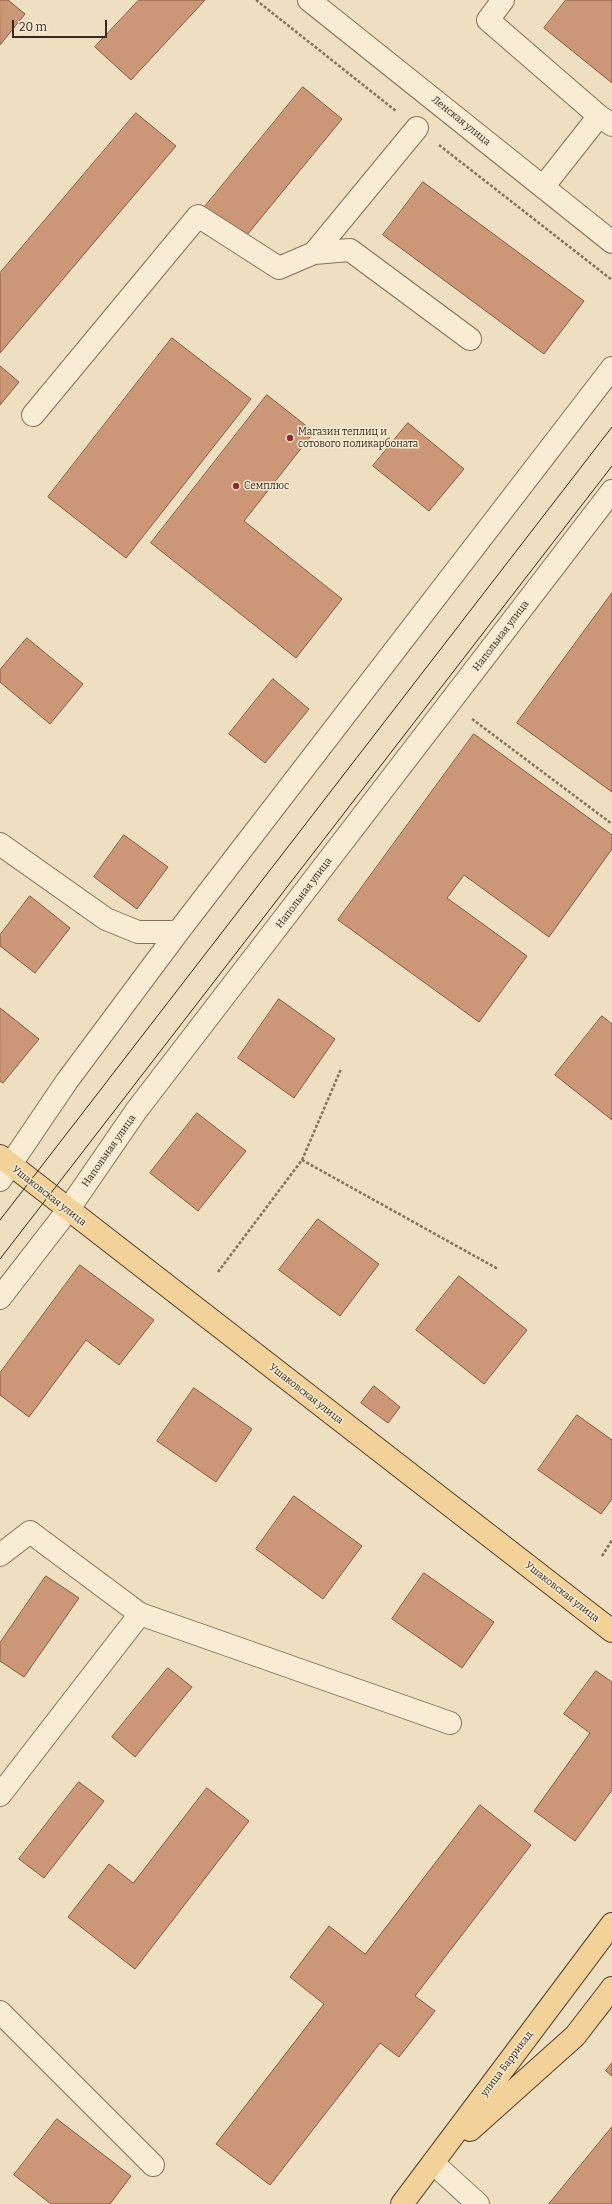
<!DOCTYPE html>
<html>
<head>
<meta charset="utf-8">
<style>
  body { margin:0 }
  #map { position:relative; width:612px; height:2204px; overflow:hidden; background:#eedfc1; font-family:Bitter,serif }
  canvas { display:block }
  .scale { position:absolute; left:12px; top:20px; width:95px; height:18px; box-sizing:border-box; border:2px solid #37291d; border-top:0; padding-left:5px; font-size:12px; line-height:14px; white-space:nowrap; color:#37291d; -webkit-text-stroke:3px #f5e9d1; paint-order:stroke }
</style>
</head>
<body>
<div id="map">
<canvas width="612" height="2204"></canvas>
<div class="scale">20 m</div>
</div>
<script>
const context = document.querySelector('canvas').getContext('2d');
context.lineJoin = 'round';
function fillPath(path, color) {
  context.fillStyle = color;
  context.fill(path, 'evenodd');
}
function stroke(path, color, width, dash) {
  context.strokeStyle = color;
  context.lineWidth = width;
  context.lineCap = dash ? 'butt' : 'round';
  context.setLineDash(dash || []);
  context.stroke(path);
}
function write(font, color, halo, rows, align = 'center') {
  context.font = font + ' Bitter,serif';
  context.lineWidth = 3;
  context.setLineDash([]);
  context.textBaseline = 'middle';
  context.strokeStyle = halo;
  context.fillStyle = color;
  for (const [text, x, y, turn = 0] of rows) {
    context.save();
    context.translate(x, y);
    context.rotate((+turn || 0) * Math.PI / 180);
    context.textAlign = isNaN(turn) ? turn : align;
    if (halo) context.strokeText(text, 0, 0);
    context.fillText(text, 0, 0);
    context.restore();
  }
}
const building = new Path2D(`
  M0,0H8L25,14L0,45Z
  M139,0H205L131,80L95,47Z
  M566,0H612V83L544,28Z
  M303,87L342,119L242,241L203,209Z
  M136,113L176,146L0,353V273Z
  M423,182L584,301L544,354L383,235Z
  M172,338L251,399L126,558L48,497Z
  M0,366L19,382L0,405Z
  M267,395L314,432L244,521L342,599L296,658L151,543Z
  M408,423L464,469L429,511L373,466Z
  M612,593V792L517,723Z
  M27,638L83,684L50,724L0,682V670Z
  M273,679L309,709L265,763L229,734Z
  M474,734L612,835V849L549,937L464,875L447,898L527,956L479,1022L338,920Z
  M124,835L168,867L137,909L94,877Z
  M30,896L70,928L35,973L0,946V935Z
  M279,999L335,1039L294,1098L238,1058Z
  M0,1008L39,1039L3,1083L0,1081Z
  M602,1016L612,1024V1120L555,1075Z
  M197,1113L246,1151L198,1211L150,1173Z
  M318,1219L379,1264L340,1316L279,1270Z
  M80,1265L154,1320L119,1365L86,1340L29,1417L0,1395V1373Z
  M459,1276L527,1330L484,1384L416,1330Z
  M374,1386L400,1407L388,1423L361,1403Z
  M194,1388L252,1429L216,1482L157,1441Z
  M577,1415L612,1440V1499L601,1514L538,1470Z
  M294,1496L362,1546L323,1599L256,1549Z
  M424,1573L494,1622L462,1668L392,1619Z
  M46,1576L79,1598L24,1677L0,1661V1643Z
  M168,1668L192,1687L135,1757L112,1737Z
  M596,1671L612,1682V1790L575,1841L534,1811L590,1733L564,1714Z
  M79,1782L104,1801L44,1878L19,1859Z
  M207,1788L249,1821L135,1969L68,1917L109,1864L133,1883Z
  M480,1805L531,1845L415,1996L435,2011L399,2057L380,2043L270,2185L216,2144L324,2004L290,1977L329,1926L365,1954Z
  M612,2063V2076L606,2071Z
  M57,2119L131,2176L110,2204H51L14,2175Z
  M612,2127V2204H549Z`);
const path = new Path2D(`
  M256,0L396,111
  M439,145L612,280
  M472,719L612,824
  M302,1160L341,1069
  M218,1272L302,1160L498,1269
  M602,1556L612,1540`);
const minor = new Path2D(`
  M309,0L612,242
  M503,0L488,20L599,116
  M417,128L314,253L350,250L470,339
  M543,187L599,116L612,125
  M33,415L198,216L279,268L314,253
  M0,844L106,919L138,932H178
  M0,1180L67,1081L178,932L612,368
  M0,1298L68,1210L136,1111L612,491
  M0,1555L30,1532L140,1614L0,1795
  M140,1614L450,1723
  M0,2012L153,2165
  M433,2163L478,2204`);
const major = new Path2D(`
  M0,1156L612,1631
  M470,2130L575,2036L612,1988
  M402,2204L612,1924`);
const tram = new Path2D(`
  M0,1220L612,427
  M0,1259L612,466`);
const markers = [
  [290,438,4,"#96292d"],
  [236,486,4,"#96292d"]
];
const streetNames = [
  ["Ленская улица",461,121,39],
  ["Напольная улица",501,636,-53],
  ["Напольная улица",304,893,-53],
  ["Напольная улица",109,1151,-55],
  ["Ушаковская улица",49,1196,38],
  ["Ушаковская улица",306,1394,38],
  ["Ушаковская улица",562,1592,38],
  ["улица Баррикад",507,2064,-53]
];
const poiNames = [
  ["Магазин теплиц и",298,432],
  ["сотового поликарбоната",298,444],
  ["Семплюс",244,486]
];
fillPath(building, '#cc9777');
stroke(building, '#86583e', 1);
stroke(minor, '#877059', 24);
stroke(major, '#553e2d', 24);
stroke(path, '#877059', 2.5, [3, 2]);
stroke(minor, '#f9ecd4', 22);
stroke(major, '#f2d298', 22);
stroke(tram, '#37291d', 1);
for (const [x, y, r, color] of markers) {
  const dot = new Path2D();
  dot.arc(x, y, r, 0, 2 * Math.PI);
  context.fillStyle = color;
  context.fill(dot);
  stroke(dot, '#f5e9d1', 1.5);
}
write('10px', '#37291d', '#f5e9d1', streetNames);
write('10px', '#37291d', '#f5e9d1', poiNames, 'left');
</script>
</body>
</html>
